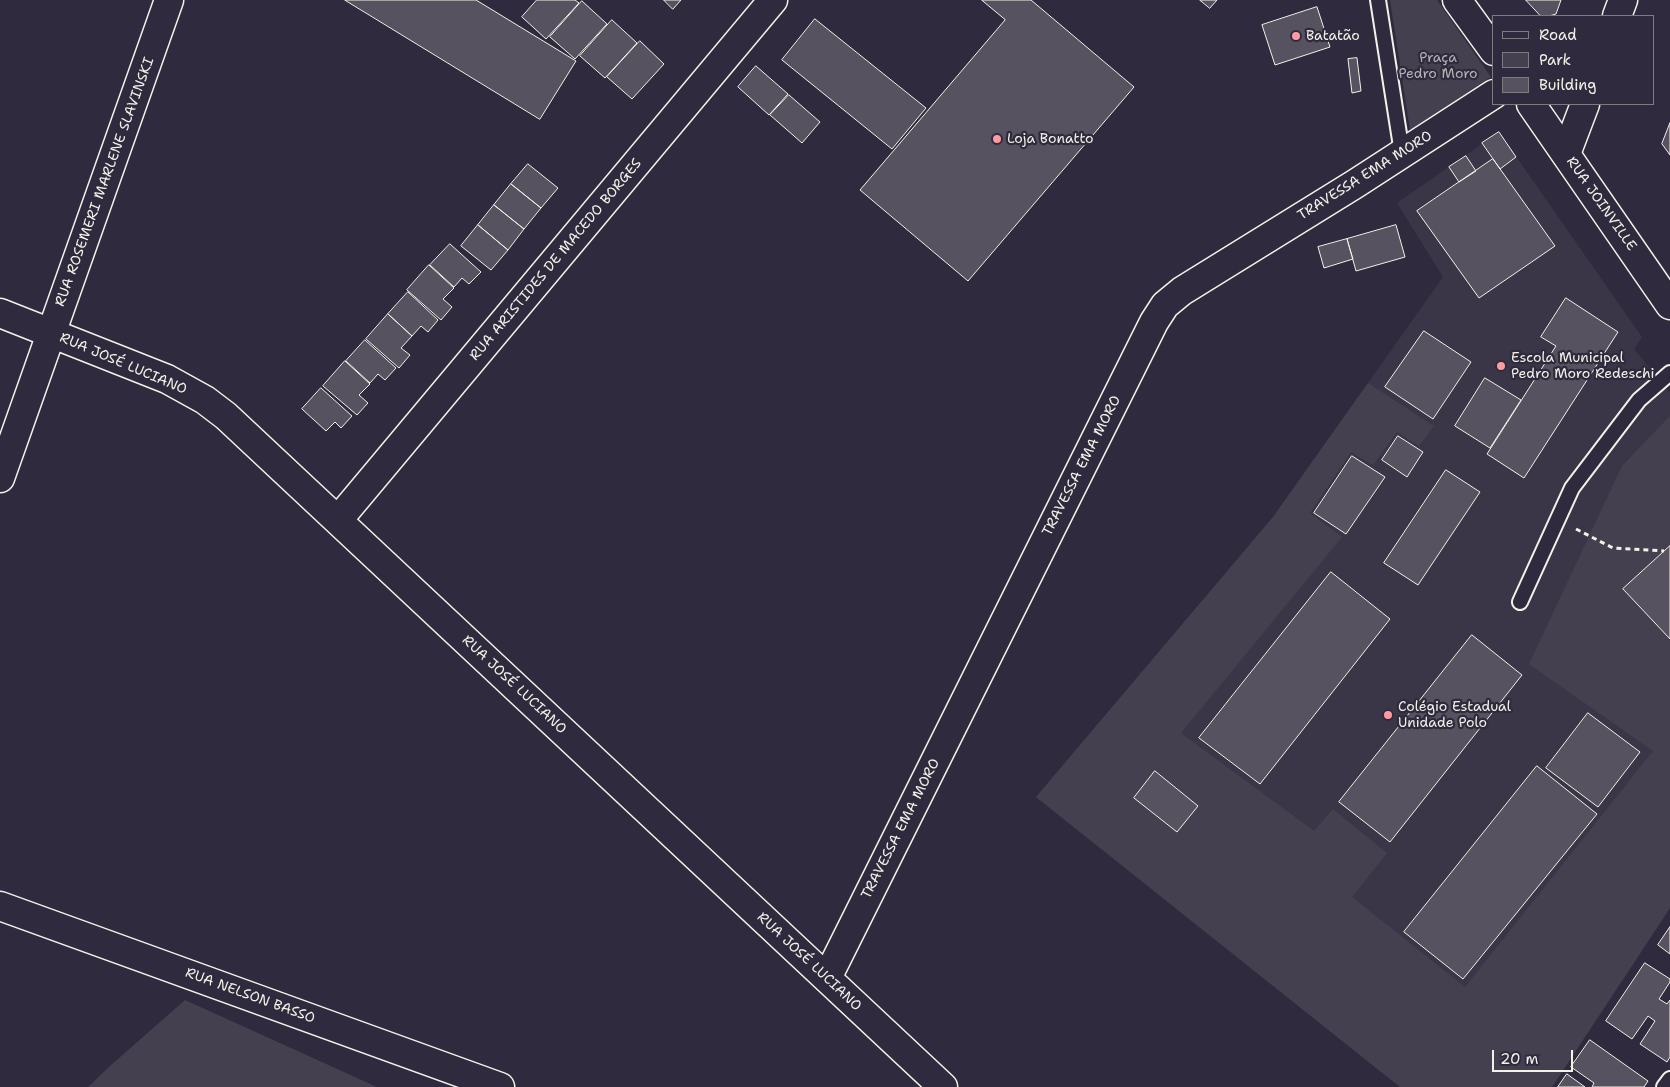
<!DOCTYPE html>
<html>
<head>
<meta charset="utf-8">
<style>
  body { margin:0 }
  #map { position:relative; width:1670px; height:1087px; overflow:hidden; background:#2f2a3d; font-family:"Shantell Sans",sans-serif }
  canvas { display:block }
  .legend { position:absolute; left:1492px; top:15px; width:162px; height:90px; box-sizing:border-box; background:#2f2a3d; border:1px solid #7e7a81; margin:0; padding:6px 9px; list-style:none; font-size:15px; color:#f4f1e8 }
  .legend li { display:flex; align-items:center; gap:10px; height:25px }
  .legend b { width:25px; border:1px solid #7e7a81 }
  .scale { position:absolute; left:1492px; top:1050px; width:81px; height:22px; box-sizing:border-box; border:2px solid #f4f1e8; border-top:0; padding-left:6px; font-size:15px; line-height:18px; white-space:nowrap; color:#f4f1e8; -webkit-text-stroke:4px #2f2a3d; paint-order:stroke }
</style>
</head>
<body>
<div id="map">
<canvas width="1670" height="1087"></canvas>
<ul class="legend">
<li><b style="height:6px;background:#2f2a3d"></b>Road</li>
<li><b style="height:14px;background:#454050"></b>Park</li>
<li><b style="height:14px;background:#56525f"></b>Building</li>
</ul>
<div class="scale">20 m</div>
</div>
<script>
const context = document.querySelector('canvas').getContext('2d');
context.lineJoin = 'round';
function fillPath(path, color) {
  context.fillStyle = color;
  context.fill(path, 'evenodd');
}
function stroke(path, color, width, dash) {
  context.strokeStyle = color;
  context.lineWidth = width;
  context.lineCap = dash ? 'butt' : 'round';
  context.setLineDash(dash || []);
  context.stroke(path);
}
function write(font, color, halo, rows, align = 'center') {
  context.font = font + ' "Shantell Sans",sans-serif';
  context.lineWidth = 4.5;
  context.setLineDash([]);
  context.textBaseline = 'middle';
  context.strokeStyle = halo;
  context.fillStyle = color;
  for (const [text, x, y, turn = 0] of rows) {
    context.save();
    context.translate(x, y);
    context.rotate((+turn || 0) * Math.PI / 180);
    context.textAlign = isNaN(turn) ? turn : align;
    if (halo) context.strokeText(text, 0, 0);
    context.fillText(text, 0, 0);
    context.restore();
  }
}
const built = new Path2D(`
  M1499,132L1642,337L1634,349L1670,393V908L1552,1087H1400L1036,797L1273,517L1443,277L1397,203Z`);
const green = new Path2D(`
  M1390,0H1437L1491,77L1410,130Z
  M1368,383L1434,426L1419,446L1397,432L1373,465L1351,452L1310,513L1342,537L1181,733L1314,831L1333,809L1387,853L1352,897L1465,987L1653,751L1529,664L1622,466L1670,416V908L1552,1087H1400L1036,797L1273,517Z
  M185,1000L377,1087H88L110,1066Z`);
const building = new Path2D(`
  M345,0H476L576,61L540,119Z
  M537,0H575L579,3L546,39L522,17Z
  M664,0H681L673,9Z
  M982,0H1031L1134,87L968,281L860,190L1005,20Z
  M1200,0H1217L1210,8Z
  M1526,0H1561L1556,14L1549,16H1541Z
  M582,1L607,24L575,59L550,37Z
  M1317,7L1330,47L1275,65L1262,25Z
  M815,19L926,108L892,149L782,60Z
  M612,20L637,43L605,78L580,56Z
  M640,41L664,64L632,99L607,77Z
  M1357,58L1361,91L1352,93L1348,59Z
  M756,66L788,94L769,115L738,87Z
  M789,95L820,122L802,143L770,115Z
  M1670,123V155L1662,144Z
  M1499,132L1516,157L1500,169L1482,143Z
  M1466,156L1476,171L1459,182L1449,167Z
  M1493,159L1555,246L1479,298L1417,211Z
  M528,164L558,188L541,208L511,184Z
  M511,184L541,208L524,229L494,205Z
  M494,205L524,229L508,250L478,225Z
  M478,225L508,250L491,270L461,246Z
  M1396,225L1405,257L1356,271L1347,239Z
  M1347,239L1353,259L1324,268L1318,247Z
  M450,244L481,272L469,284L462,278L454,287L430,265Z
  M429,265L454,288L443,299L452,307L441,320L407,290Z
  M408,292L438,320L428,332L421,326L412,336L388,314Z
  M1566,298L1618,332L1524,478L1487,454L1556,346L1541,337Z
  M388,314L412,336L401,348L410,355L399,368L366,339Z
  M1424,331L1471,362L1433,419L1385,387Z
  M365,340L396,368L385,380L378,374L370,383L346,361Z
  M345,361L370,384L359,395L368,403L357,415L323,386Z
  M1485,378L1521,400L1490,448L1455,426Z
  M321,388L352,416L341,428L335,422L326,431L302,409Z
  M1398,436L1423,452L1407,477L1382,460Z
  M1352,456L1385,477L1346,534L1314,513Z
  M1446,470L1480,492L1418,585L1384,563Z
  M1670,546V639L1623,589Z
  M1331,572L1390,619L1260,784L1199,738Z
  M1472,635L1522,675L1390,842L1339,802Z
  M1588,713L1640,752L1598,807L1546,768Z
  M1537,766L1597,814L1463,979L1404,932Z
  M1155,771L1198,806L1177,832L1134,798Z
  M1670,927V954L1658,945Z
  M1645,963L1670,979V982L1659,999L1667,1004L1670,1000V1057L1667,1062L1640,1044L1655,1021L1648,1016L1632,1039L1606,1021Z
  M1590,1040L1648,1081L1644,1087H1592L1594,1083L1571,1067Z
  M1567,1074L1585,1087H1558Z`);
const path = new Path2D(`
  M1576,529L1613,548L1664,551`);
const service = new Path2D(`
  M1378,0L1402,153
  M1520,602L1572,488L1639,400L1670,373
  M1664,1087L1670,1079`);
const minor = new Path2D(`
  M0,313L167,379L205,400L226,416L943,1087
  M0,478L169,0
  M338,520L773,0
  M0,906L500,1087
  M827,978L1154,322L1165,305L1182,291L1355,184L1494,94`);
const tertiary = new Path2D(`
  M1617,16L1623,0
  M1566,154L1585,104`);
const secondary = new Path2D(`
  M1457,0L1494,51
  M1531,104L1670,305`);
const markers = [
  [1296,36,5,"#ff9aa2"],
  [997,139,5,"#ff9aa2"],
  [1501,366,5,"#ff9aa2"],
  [1388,715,5,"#ff9aa2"]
];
const poiNames = [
  ["Batatão",1306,36],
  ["Loja Bonatto",1007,139],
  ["Escola Municipal",1511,358],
  ["Pedro Moro Redeschi",1511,374],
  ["Colégio Estadual",1398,707],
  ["Unidade Polo",1398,723]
];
const parkNames = [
  ["Praça",1438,58],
  ["Pedro Moro",1438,74]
];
const streetNames = [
  ["TRAVESSA EMA MORO",1365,176,-32],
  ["RUA ROSEMERI MARLENE SLAVINSKI",105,182,-70],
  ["RUA JOINVILLE",1601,204,55],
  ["RUA ARISTIDES DE MACEDO BORGES",556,260,-50],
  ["RUA JOSÉ LUCIANO",123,364,23],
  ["TRAVESSA EMA MORO",1082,466,-63],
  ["RUA JOSÉ LUCIANO",514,685,43],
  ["TRAVESSA EMA MORO",901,829,-63],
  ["RUA JOSÉ LUCIANO",809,962,43],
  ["RUA NELSON BASSO",250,996,20]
];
fillPath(built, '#3b3647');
fillPath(green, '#454050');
fillPath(building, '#56525f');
stroke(building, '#f4f1e8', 1);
stroke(service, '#f4f1e8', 18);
stroke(minor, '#f4f1e8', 31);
stroke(tertiary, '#f4f1e8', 31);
stroke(secondary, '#f4f1e8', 31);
stroke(path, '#f4f1e8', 3, [5, 4]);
stroke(service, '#2f2a3d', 14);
stroke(minor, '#2f2a3d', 28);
stroke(tertiary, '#2f2a3d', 28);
stroke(secondary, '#2f2a3d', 28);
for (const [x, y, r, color] of markers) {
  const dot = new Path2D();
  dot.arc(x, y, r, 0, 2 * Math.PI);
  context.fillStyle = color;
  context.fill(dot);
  stroke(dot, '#2f2a3d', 2);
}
write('14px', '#f4f1e8', '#2f2a3d', poiNames, 'left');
write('14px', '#b7b3b3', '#2f2a3d', parkNames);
write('14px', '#f4f1e8', '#2f2a3d', streetNames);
</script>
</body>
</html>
